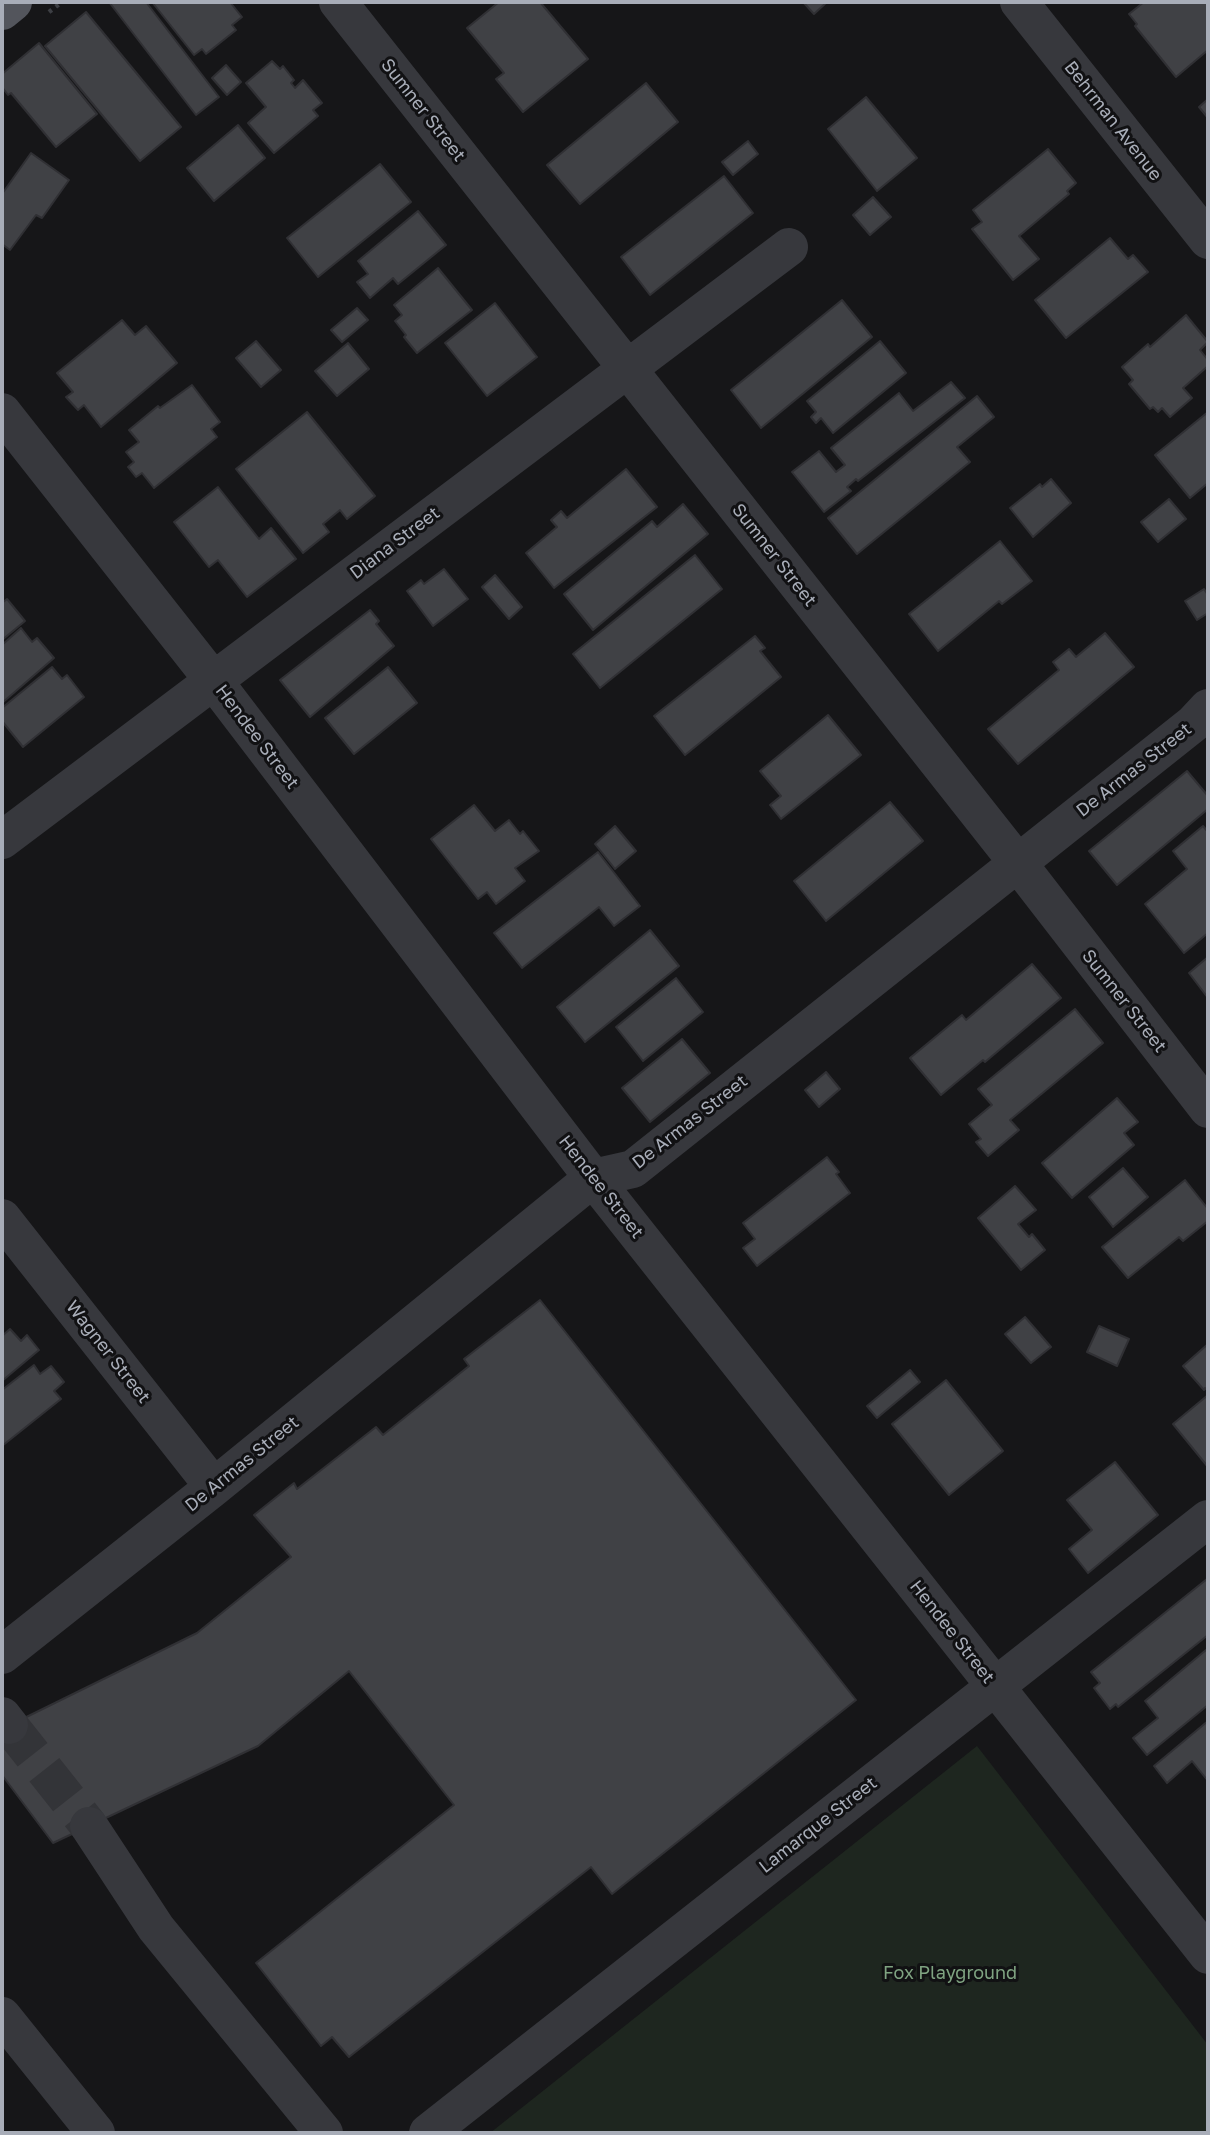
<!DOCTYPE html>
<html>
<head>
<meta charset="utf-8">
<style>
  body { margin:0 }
  #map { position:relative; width:1210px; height:2135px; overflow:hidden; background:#161618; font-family:"Golos Text",sans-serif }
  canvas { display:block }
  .frame { position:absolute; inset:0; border:4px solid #a8adb8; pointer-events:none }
</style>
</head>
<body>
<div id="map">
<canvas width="1210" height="2135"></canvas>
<div class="frame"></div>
</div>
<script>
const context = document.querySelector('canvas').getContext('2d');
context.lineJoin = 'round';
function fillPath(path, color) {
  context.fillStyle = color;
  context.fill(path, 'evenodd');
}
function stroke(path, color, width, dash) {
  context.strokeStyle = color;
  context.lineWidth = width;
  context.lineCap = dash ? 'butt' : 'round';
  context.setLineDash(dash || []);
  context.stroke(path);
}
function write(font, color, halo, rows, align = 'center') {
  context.font = font + ' "Golos Text",sans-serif';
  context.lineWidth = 6;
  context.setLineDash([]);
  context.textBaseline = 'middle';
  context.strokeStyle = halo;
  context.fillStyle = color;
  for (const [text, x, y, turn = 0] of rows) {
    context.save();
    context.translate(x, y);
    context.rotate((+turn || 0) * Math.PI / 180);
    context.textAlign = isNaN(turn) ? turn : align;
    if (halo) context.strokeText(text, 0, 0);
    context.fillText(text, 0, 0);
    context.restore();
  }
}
const green = new Path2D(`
  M977,1746L1208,2045V2133H490Z`);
const building = new Path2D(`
  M109,2H146L219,97L196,115Z
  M152,2H230L242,17L232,25L236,30L206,54L202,49L194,55Z
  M499,2H540L588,59L523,112L496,79L504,73L467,28Z
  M803,2H827L814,14Z
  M1144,2H1208V50L1176,77L1135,26L1137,24L1129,14Z
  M86,12L181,127L140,161L45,46Z
  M39,43L97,114L56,147L11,93L8,95L2,87V74Z
  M272,61L280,69L283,66L294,80L291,83L295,88L303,80L322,103L313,110L318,116L274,153L248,123L266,107L246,83Z
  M226,65L241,82L227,95L212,78Z
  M646,83L678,122L580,204L547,165Z
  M866,97L917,158L877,191L828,129Z
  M1208,99V118L1199,107Z
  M238,125L265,158L214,201L187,168Z
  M748,141L758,154L733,175L722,162Z
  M1048,149L1076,183L1067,191L1069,194L1019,236L1039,259L1013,280L972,229L982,222L973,210Z
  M31,153L69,180L42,218L36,215L10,250L2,244V194Z
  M380,164L411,202L318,277L287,238Z
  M724,176L753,213L650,295L621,257Z
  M873,197L891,217L870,235L853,215Z
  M418,211L446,245L398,284L393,278L370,298L357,282L368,274L358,261Z
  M1110,238L1128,259L1133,255L1148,272L1066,338L1035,300Z
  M438,268L472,310L417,353L404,337L406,335L395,321L402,315L394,305Z
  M842,300L872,337L761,428L731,390Z
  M495,303L537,357L487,396L445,343Z
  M357,308L368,320L342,342L331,330Z
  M1186,315L1208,342L1200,350L1208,360V366L1183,388L1192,398L1170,417L1162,408L1158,412L1153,407L1150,409L1129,384L1133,380L1122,367L1148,344L1150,347Z
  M122,320L135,335L146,326L177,363L101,427L84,405L78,410L66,397L73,392L57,373Z
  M256,341L281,370L261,387L236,358Z
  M880,341L906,373L833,433L821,418L816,423L811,417L816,412L807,401Z
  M348,343L369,369L337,396L315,371Z
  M951,382L965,398L858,481L856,479L847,487L851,491L824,512L792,472L819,451L836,472L845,465L831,448L899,393L913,411Z
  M192,385L220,422L211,429L217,437L154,488L142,473L136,477L128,467L134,462L126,452L139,442L129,430L158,406L160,408Z
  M977,396L994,417L957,447L970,462L857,554L828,518Z
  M307,412L375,496L347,519L340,510L323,524L329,532L303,553L236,469Z
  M1208,412V483L1190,498L1155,455Z
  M626,469L657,507L554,588L526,553L557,527L551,520L561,511L567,518Z
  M1051,479L1071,503L1033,537L1010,508L1040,484L1042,487Z
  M218,487L259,539L271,528L296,559L247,597L218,560L209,567L174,522Z
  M1169,499L1186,519L1158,542L1141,522Z
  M683,504L708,534L593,630L564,594L652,521L657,527Z
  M1000,541L1032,581L1002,604L999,601L938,651L909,614Z
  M695,555L722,589L600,688L573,654Z
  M444,569L468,599L433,626L407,591L421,580L424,584Z
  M495,575L522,607L509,619L482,587Z
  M1204,589L1208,595V613L1197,620L1185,601Z
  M7,599L25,621L2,640V603Z
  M370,610L379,621L376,624L394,646L310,717L280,680Z
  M21,628L32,642L37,638L54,658L2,703V645Z
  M1105,633L1134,667L1018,764L988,729L1059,670L1053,662L1069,649L1076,657Z
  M755,636L765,648L760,651L781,677L685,755L654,716Z
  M52,667L62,679L67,675L84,697L23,747L2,721V708Z
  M388,667L417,703L354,754L325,718Z
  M828,715L861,755L781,819L770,805L781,796L760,771Z
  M1187,771L1208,796V809L1117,885L1089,851Z
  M890,802L923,841L826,921L794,881Z
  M474,805L495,831L509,820L520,834L523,831L539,851L515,868L525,881L496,904L487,892L478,899L431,839Z
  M615,826L636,851L615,869L595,844Z
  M1203,826L1208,832V933L1184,953L1145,904L1187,869L1173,851Z
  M598,852L640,906L614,926L599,907L522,968L494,933Z
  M650,930L679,966L585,1042L557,1007Z
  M1208,957V998L1189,973Z
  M1032,964L1061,998L985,1062L983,1060L941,1095L910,1058L962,1015L966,1020Z
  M676,978L703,1012L643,1061L616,1027Z
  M1075,1009L1103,1043L1010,1120L1019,1130L988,1156L976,1142L981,1139L969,1124L992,1105L978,1089Z
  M682,1039L710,1073L650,1122L622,1088Z
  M826,1072L840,1089L819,1107L805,1090Z
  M1117,1098L1138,1122L1124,1133L1134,1145L1072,1198L1042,1163Z
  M827,1157L839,1172L836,1174L850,1193L757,1266L743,1248L755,1239L743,1223Z
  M1123,1168L1148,1197L1113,1227L1089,1197Z
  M1185,1180L1208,1209V1221L1183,1241L1179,1237L1128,1278L1102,1247Z
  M1015,1186L1036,1210L1018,1224L1029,1237L1032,1234L1045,1250L1021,1270L978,1218Z
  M540,1300L856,1700L612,1894L591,1867L349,2057L332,2037L321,2046L256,1963L454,1805L349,1671L258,1746L53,1843L2,1775V1729L197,1633L291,1557L254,1515L294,1483L297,1489L376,1427L383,1435L469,1366L464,1359Z
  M1025,1317L1051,1347L1031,1363L1005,1334Z
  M1099,1326L1129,1339L1117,1366L1087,1352Z
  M10,1329L21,1341L27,1335L39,1350L2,1381V1336Z
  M1208,1344V1391L1205,1388L1204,1390L1183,1366Z
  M34,1365L40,1374L51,1366L64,1382L54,1391L61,1399L2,1446V1390Z
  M910,1370L920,1382L877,1418L867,1406Z
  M946,1380L1003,1451L949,1495L892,1424Z
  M1208,1395V1467L1173,1424Z
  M1115,1462L1158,1515L1088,1573L1069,1549L1092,1530L1067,1500Z
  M1207,1579L1208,1635L1118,1707L1116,1704L1110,1709L1094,1688L1100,1683L1091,1672Z
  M1206,1650L1208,1653V1705L1147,1755L1133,1738L1158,1718L1145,1701Z
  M1208,1721V1781L1192,1761L1167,1783L1154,1766Z`);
const minorTunnel = new Path2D(`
  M9,1725L89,1826`);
const path = new Path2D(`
  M49,12L62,2`);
const minor = new Path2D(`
  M338,2L1017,862L1208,1109
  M1019,2L1208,240
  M2,412L213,680L593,1178L1208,1955
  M2,840L789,247
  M2,1218L214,1487
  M2,1655L214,1487L593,1178L633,1169L1194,723L1208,708
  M2,1716L9,1725
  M89,1826L156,1928L324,2133
  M2,2016L96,2133
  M428,2133L1208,1519`);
const major = new Path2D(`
  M2,11L13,2`);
const streetNames = [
  ["Sumner Street",423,110,52],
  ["Behrman Avenue",1113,121,52],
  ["Diana Street",395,543,-37],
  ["Sumner Street",774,555,52],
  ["Hendee Street",257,737,53],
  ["De Armas Street",1134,770,-38],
  ["Sumner Street",1124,1001,52],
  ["De Armas Street",690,1122,-38],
  ["Hendee Street",601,1187,52],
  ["Wagner Street",108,1352,52],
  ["De Armas Street",242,1464,-39],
  ["Hendee Street",952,1632,52],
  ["Lamarque Street",818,1825,-38]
];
const parkNames = [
  ["Fox Playground",950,1973]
];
fillPath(green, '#1e261f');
fillPath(building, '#404145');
stroke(building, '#303034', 2);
stroke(minorTunnel, '#333438', 38, [38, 19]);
stroke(path, '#3d3f44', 4.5, [3.5, 5]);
stroke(minor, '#37383d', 38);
stroke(major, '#53555c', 38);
write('18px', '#a8adb8', '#111113', streetNames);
write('18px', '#7fa381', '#111113', parkNames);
</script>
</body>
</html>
